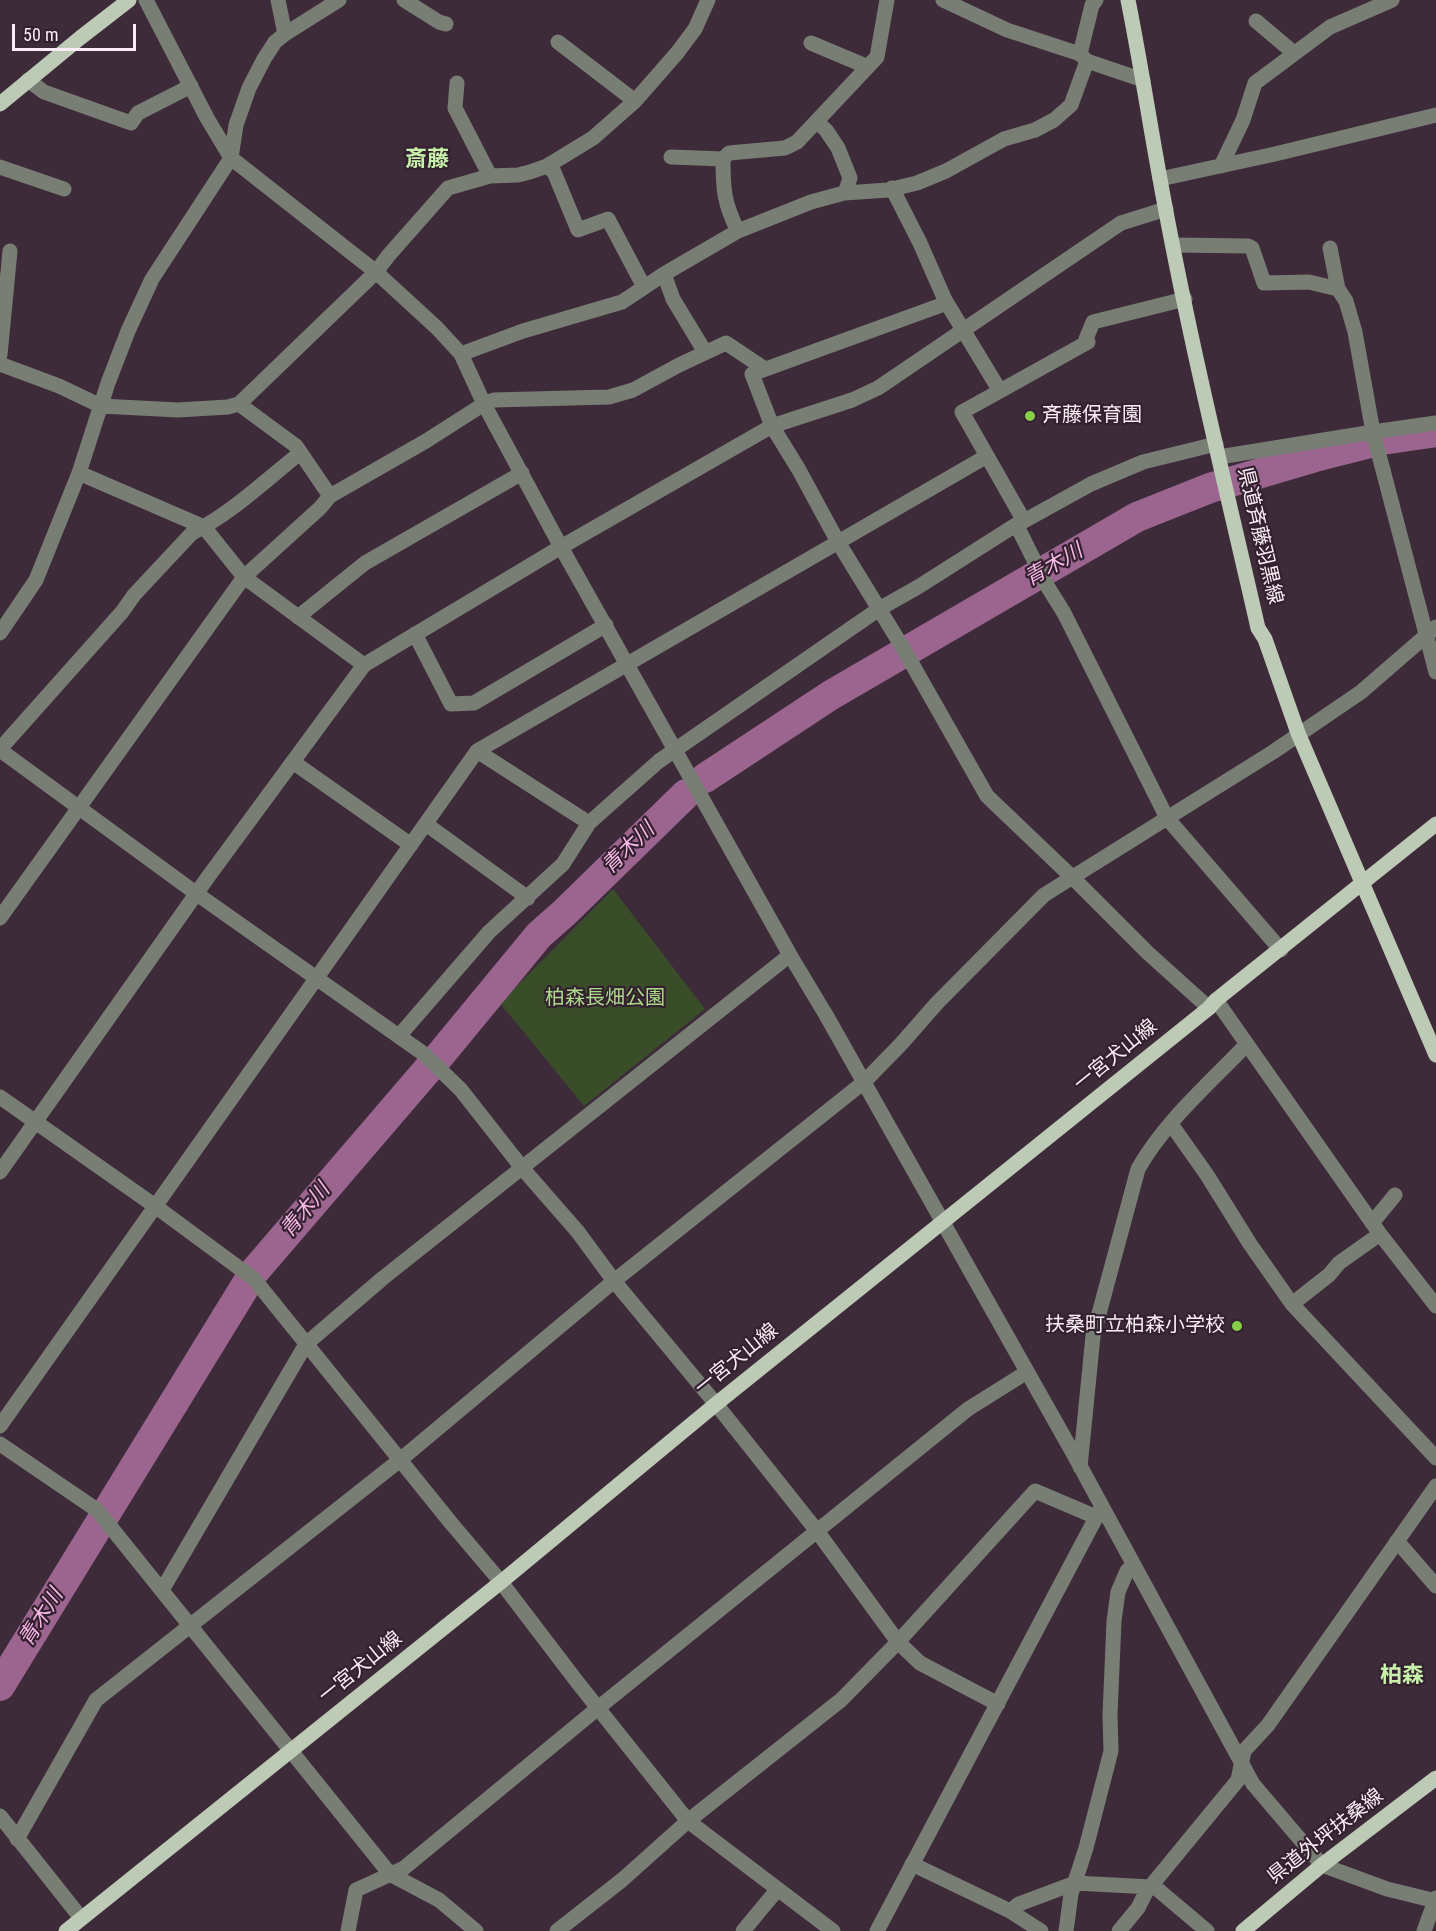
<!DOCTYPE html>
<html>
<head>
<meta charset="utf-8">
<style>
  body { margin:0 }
  #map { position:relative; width:1436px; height:1931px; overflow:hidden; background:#3e2b3a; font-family:"Roboto Condensed",sans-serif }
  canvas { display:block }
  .scale { position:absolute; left:12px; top:24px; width:124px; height:27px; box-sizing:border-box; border:3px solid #faedf6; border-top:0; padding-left:8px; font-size:18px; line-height:21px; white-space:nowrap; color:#faedf6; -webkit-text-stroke:4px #34212f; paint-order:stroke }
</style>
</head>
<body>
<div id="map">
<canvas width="1436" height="1931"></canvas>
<div class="scale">50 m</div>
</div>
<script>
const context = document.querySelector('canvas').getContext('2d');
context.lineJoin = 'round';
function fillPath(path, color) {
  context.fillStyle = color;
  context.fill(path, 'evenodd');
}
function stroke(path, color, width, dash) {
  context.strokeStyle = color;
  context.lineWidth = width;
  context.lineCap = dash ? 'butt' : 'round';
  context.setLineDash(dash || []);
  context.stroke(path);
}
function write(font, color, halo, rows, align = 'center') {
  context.font = font + ' "Roboto Condensed","Noto Sans JP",sans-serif';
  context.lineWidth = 4.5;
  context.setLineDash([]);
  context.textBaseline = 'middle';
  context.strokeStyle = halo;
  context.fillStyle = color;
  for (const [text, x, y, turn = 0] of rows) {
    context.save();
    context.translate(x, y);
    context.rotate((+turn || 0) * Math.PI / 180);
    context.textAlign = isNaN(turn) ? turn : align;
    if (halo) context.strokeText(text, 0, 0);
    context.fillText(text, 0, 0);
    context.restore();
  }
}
const green = new Path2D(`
  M613,889L705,1009L584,1106L500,1003Z`);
const river = new Path2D(`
  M705,778L831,695L1137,517L1210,488L1315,457L1382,440L1436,432
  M0,1686L254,1272L441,1054L539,935L564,913L686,794`);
const minor = new Path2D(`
  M146,0L207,118L231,158L376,272L437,328L461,354L484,404L561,547L790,955L826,1015L1073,1453L1253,1784L1322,1865L1387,1889L1436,1901
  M278,0L285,34
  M404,0L439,22L446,24
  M943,0L1007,30L1080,54L1087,61L1143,80
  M1256,21L1294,53
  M558,42L635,101
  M811,43L868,67
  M1080,54L1092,5L1096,0
  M28,80L44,92L131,123L138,113L191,86
  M457,83L455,108L490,176
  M817,122L826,130L838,148L850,178L845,193
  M671,157L723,159L729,153L785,148L797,142L877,57L887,0
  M723,159C723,189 724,204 738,231
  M547,166L554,172L578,230L608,219L644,287
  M1221,166L1243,120L1255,83L1330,27L1392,0
  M0,167L64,189
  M1160,179L1275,154L1436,115
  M892,188L920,243L945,300L1000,391L962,412L1024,521L1014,526L1020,532L1046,584L1064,613L1167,818L1281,950
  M1174,245L1248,246L1252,248L1264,283L1309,282L1338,289
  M1330,248L1338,289L1346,301L1355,332L1373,432L1436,672
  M664,274L673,299L705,352
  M947,303L752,374L772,426L799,470L838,542L903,648L987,796L1073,878L1148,953L1209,1008
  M461,354L523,331L622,302L664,274L738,231L811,202L844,193L888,190L917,183L946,171L1004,139L1035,130L1054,120L1071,105L1087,61
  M0,355L10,251
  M0,364L59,386L101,406L178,410L228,407L239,404L376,272L388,256L448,188L490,176L518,175L530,172L547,166L593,138L635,101L677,53L695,29L708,0
  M1000,391L1088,342L1086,339L1093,322L1185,299
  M239,404L296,446L330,496
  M1219,457L1373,432L1436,423
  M79,473L204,527L244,577L364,665
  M1024,521L1091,484L1143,462L1216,444
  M298,617L365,563L522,473
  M0,633L36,580L79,473L108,383L128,331L152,279L231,158L236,125L249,88L264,59L275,42L285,34L339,0
  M415,634L451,704L474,703L606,625
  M0,749L122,612L134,595L192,533C232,513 266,480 300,453
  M0,750L197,894L424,1054L461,1090L523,1169L578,1232L614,1281L716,1404L817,1531L898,1642L920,1663L998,1704
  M477,751L589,823
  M293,762L411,845
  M426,824L528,898
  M0,918L244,577L320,508L330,496L426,441L484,404L494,400L609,397L633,390L679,365L726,343L765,369
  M1216,1000L1380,1234L1436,1306
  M399,1036L489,932L563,864L589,823L659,761L879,609L918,587L1014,526
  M0,1097L155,1206L254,1279L451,1523L501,1582L578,1683L688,1821L833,1931
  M1171,1124L1207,1175L1250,1244L1292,1304L1436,1458
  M0,1172L208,877L364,665L561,547L772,426L852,400L878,388L1121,223L1166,209
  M1372,1223L1395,1195
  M1292,1304L1329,1275L1339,1263L1380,1234
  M0,1426L477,751L987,456
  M0,1444L97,1510L390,1874L439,1900L476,1931
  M1080,1467L1093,1336L1138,1169C1165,1121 1210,1083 1247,1044
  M1397,1541L1436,1586
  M162,1590L306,1344L383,1278L790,955
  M0,1816L81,1918
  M17,1839L96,1700L400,1460L614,1281L864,1082L901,1044L937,1003L1044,895L1273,752L1361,692L1436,627
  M912,1864L1010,1911L1041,1931
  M1010,1911L1019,1904L1075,1883L1151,1887L1156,1888L1207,1931
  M348,1931L356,1890L404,1868L598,1708L968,1409L1027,1372
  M557,1931L622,1880L688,1821L841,1700L898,1642L1035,1491L1096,1517
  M743,1931L777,1890
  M877,1931L1100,1510
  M1066,1931L1071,1894L1086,1848L1111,1751L1110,1715L1114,1621L1118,1592L1127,1571L1133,1565
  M1119,1931L1138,1908L1146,1892L1238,1780L1244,1751L1268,1725L1436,1486
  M1424,1931L1436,1898`);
const major = new Path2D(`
  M1128,0C1140,60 1149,119 1160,179C1187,330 1224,479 1258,628L1265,639L1298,733L1436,1055
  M0,104L80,38L129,0
  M66,1931L501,1582L716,1404L1209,1008L1216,1000L1436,824
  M1243,1931L1322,1865L1436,1778`);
const markers = [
  [1030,416,6,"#87cf4a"],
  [1237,1326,6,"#87cf4a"]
];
const poiNames = [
  ["斉藤保育園",1042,416],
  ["扶桑町立柏森小学校",1225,1326,"right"]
];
const streetNames = [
  ["県道斉藤羽黒線",1259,536,77],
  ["一宮犬山線",1116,1056,-39],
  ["一宮犬山線",737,1360,-39],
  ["一宮犬山線",361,1668,-39],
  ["県道外坪扶桑線",1326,1837,-38]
];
const parkNames = [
  ["柏森長畑公園",605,999]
];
const waterNames = [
  ["青木川",1054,566,-30],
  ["青木川",629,849,-44],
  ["青木川",306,1211,-50],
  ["青木川",42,1618,-58]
];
const quarterNames = [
  ["斎藤",427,160],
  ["柏森",1402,1676]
];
fillPath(green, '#384d28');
stroke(river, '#9b658f', 30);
stroke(minor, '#787e74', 15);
stroke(major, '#bdcab6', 15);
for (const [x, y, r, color] of markers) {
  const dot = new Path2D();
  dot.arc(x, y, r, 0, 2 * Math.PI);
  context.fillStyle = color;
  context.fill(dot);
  stroke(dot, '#34212f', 2);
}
write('20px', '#faedf6', '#34212f', poiNames, 'left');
write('20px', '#faedf6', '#34212f', streetNames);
write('20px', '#aada88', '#34212f', parkNames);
write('italic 21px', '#f9b9e9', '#34212f', waterNames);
write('bold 22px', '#c7f0ab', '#34212f', quarterNames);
</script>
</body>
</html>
